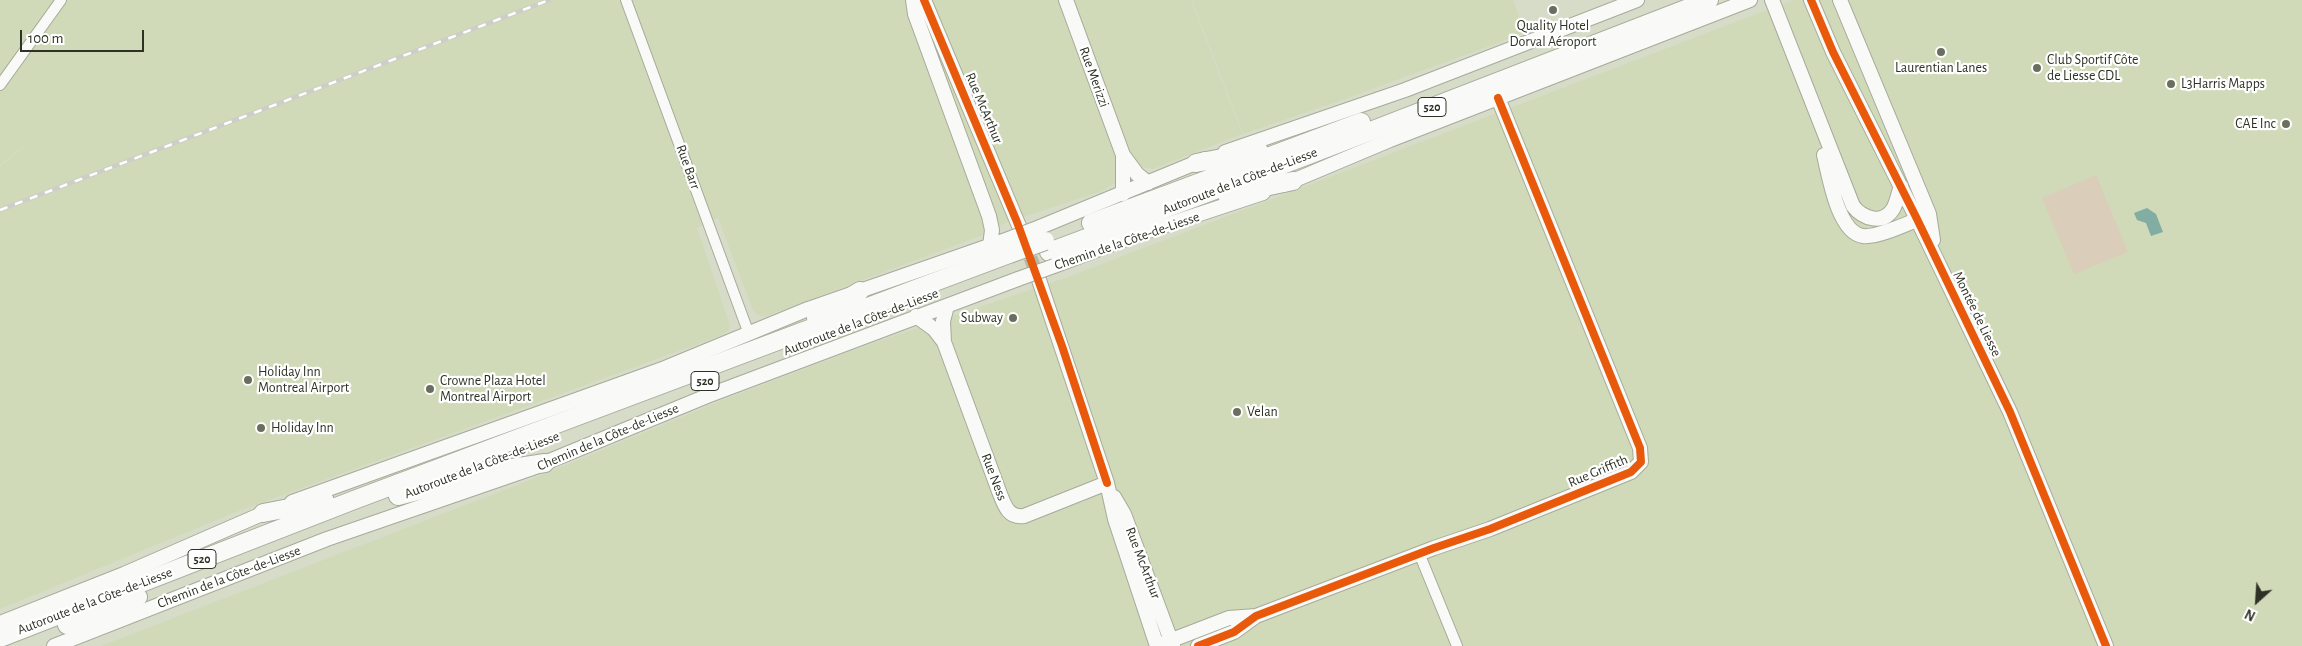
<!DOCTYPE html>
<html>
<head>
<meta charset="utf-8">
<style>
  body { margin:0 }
  #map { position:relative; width:2302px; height:646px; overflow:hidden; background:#d6dcc8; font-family:"Alegreya Sans",sans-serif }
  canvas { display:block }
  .north { position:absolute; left:2232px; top:576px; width:50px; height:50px; -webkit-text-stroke:4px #fff; paint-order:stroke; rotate:206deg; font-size:14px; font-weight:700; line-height:20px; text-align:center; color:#2e3224 }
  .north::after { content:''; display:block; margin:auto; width:18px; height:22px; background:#2e3224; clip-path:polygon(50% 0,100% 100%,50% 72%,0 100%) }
  .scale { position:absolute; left:20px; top:30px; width:124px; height:22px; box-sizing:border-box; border:2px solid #2e3224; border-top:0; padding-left:6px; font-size:15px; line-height:18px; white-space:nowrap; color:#2e3224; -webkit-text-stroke:4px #fff; paint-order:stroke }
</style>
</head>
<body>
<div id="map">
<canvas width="2302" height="646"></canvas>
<div class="north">N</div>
<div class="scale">100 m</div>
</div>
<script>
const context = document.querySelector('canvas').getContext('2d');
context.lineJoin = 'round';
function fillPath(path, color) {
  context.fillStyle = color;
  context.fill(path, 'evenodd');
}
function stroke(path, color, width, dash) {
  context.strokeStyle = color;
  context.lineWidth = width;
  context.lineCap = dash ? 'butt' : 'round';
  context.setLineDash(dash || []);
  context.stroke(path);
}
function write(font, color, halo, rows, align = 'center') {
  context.font = font + ' "Alegreya Sans",sans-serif';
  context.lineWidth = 4.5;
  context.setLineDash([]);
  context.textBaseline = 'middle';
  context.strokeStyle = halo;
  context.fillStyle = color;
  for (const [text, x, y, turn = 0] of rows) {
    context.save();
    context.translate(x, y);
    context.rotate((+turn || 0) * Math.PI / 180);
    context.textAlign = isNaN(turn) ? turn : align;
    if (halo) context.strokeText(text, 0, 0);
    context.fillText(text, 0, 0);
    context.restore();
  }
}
const built = new Path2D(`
  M0,0H1191L1242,134L1153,169L1144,167L1117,179L1115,183L1102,191L1005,223L983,235L764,317L756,314L752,308L718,218L697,228L730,325L729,330L720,336L236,512L0,609V167L37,135L0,165Z
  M1192,0H1513L1525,33L1342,100L1243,134Z
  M1793,0H2302V646H101L530,480L725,399L859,348L1065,278Z`);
const green = new Path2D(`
  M2096,175L2128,252L2074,274L2042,198Z`);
const water = new Path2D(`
  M2147,208L2156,214L2163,232L2151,236L2146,223L2137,220L2134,213Z`);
const secondaryTunnel = new Path2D(`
  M1023,238L1039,280`);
const street = new Path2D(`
  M626,0L749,334
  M0,85L61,0
  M1419,553L1457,646`);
const secondary = new Path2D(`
  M913,0L915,14L989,216L992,230L990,246
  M924,0L1019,226
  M1066,0L1123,155V194
  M1772,0L1853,206C1863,219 1883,225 1893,209C1897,202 1898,194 1901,186
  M1811,0L1833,52L1917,219L2010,412L2106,646
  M1840,0L1922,197L1929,214L1933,240
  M1225,152L1405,90L1637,0
  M1123,155L1137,174L1148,183
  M1824,155C1829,176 1838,233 1863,236C1879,238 1910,222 1926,216
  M1283,185L1390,140L1750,0
  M1040,227L1205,159
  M1054,266L1139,234L1263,193
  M1039,280L1107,483L1115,519L1157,646
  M947,306L943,321L944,342L1000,494C1005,507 1009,518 1024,516L1107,483
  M916,316L934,329L944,342
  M1114,497L1124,514L1173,646
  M292,502L665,368L808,309L1003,241
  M0,623L124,574L271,510
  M1164,643L1229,618L1256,616
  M54,646L327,539L530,469L707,396L1018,279
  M1198,646L1234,632L1256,616L1434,548L1490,529L1631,472L1641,462L1640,448L1498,98`);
const highway = new Path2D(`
  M1196,163L1259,151
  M1227,195L1293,181
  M1091,223L1361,122
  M1049,252L1306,156L1709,0
  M816,318L860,291
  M398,496L499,470L545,463
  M263,513L325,501
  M67,625L138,597
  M0,638L354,500L1009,254`);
const rail = new Path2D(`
  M0,210L549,0`);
const secondaryBridge = new Path2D(`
  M1003,241L1040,227
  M1018,279L1054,266`);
const highwayBridge = new Path2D(`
  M1009,254L1045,241`);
const cycleway = new Path2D(`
  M924,0L1017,222L1062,346L1107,483
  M1811,0L1833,52L1917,219L2010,412L2106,646
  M1198,646L1234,632L1256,616L1434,548L1490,529L1631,472L1641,462L1640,448L1498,98`);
const markers = [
  [1553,10,5,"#696e5d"],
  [1941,52,5,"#696e5d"],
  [2037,68,5,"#696e5d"],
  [2171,84,5,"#696e5d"],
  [2286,124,5,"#696e5d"],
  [1013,318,5,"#696e5d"],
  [248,380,5,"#696e5d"],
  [430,389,5,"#696e5d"],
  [1237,412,5,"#696e5d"],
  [261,428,5,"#696e5d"]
];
const shields = [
  [1432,107,28],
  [705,381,28],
  [202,559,28]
];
const shieldNames = [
  ["520",1432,107],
  ["520",705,381],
  ["520",202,559]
];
const poiNames = [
  ["Quality Hotel",1553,26,"center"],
  ["Dorval Aéroport",1553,42,"center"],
  ["Club Sportif Côte",2047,60],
  ["de Liesse CDL",2047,76],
  ["Laurentian Lanes",1941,68,"center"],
  ["L3Harris Mapps",2181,84],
  ["CAE Inc",2276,124,"right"],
  ["Subway",1003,318,"right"],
  ["Holiday Inn",258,372],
  ["Montreal Airport",258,388],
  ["Crowne Plaza Hotel",440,381],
  ["Montreal Airport",440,397],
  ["Velan",1247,412],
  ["Holiday Inn",271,428]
];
const streetNames = [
  ["Rue Merizzi",1094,77,70],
  ["Rue McArthur",984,108,67],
  ["Rue Barr",688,167,70],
  ["Autoroute de la Côte-de-Liesse",1240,181,-21],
  ["Chemin de la Côte-de-Liesse",1127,241,-19],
  ["Montée de Liesse",1977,314,64],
  ["Autoroute de la Côte-de-Liesse",861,322,-21],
  ["Chemin de la Côte-de-Liesse",608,437,-23],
  ["Autoroute de la Côte-de-Liesse",482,465,-21],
  ["Rue Griffith",1598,471,-23],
  ["Rue Ness",994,477,69],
  ["Rue McArthur",1143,563,69],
  ["Chemin de la Côte-de-Liesse",229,577,-21],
  ["Autoroute de la Côte-de-Liesse",95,601,-21]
];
fillPath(built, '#d0dab9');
fillPath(green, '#dacdb9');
fillPath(water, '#81ada2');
stroke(secondaryTunnel, '#b4baa7', 14, [14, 7]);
stroke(street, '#a6aa9a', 12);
stroke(secondary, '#a6aa9a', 16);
stroke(highway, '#a6aa9a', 20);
stroke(street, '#f9faf7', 10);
stroke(secondary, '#f9faf7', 14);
stroke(highway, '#f9faf7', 18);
stroke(rail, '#cccec7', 4.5);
stroke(rail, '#fff', 2.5, [8]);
stroke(secondaryBridge, '#a6aa9a', 16, []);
stroke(highwayBridge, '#a6aa9a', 20, []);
stroke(secondaryBridge, '#f9faf7', 14);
stroke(highwayBridge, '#f9faf7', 18);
stroke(cycleway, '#e8590c', 8);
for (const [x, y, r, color] of markers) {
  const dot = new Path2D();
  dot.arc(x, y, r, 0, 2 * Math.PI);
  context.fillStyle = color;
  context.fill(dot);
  stroke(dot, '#fff', 2);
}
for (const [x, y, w] of shields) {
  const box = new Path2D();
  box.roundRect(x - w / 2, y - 9.5, w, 19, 4);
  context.fillStyle = '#fff';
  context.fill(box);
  stroke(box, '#2e3224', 1);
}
write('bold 12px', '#2e3224', null, shieldNames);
write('14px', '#2e3224', '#fff', poiNames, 'left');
write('14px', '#2e3224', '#fff', streetNames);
</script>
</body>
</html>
